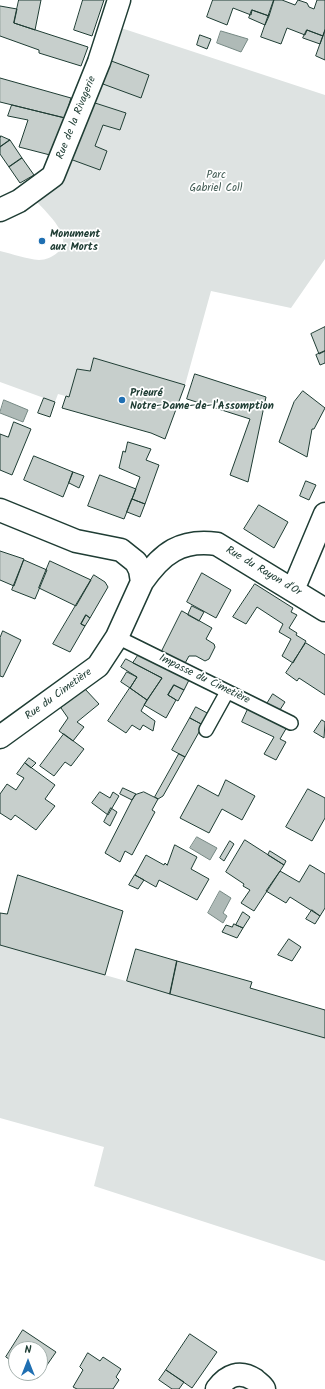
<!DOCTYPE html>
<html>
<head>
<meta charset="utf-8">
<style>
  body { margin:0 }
  #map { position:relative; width:325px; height:1389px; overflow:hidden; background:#fff; font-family:Kalam,sans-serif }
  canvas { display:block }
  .north { position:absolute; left:8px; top:1341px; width:40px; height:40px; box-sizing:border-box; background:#fff; border:1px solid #a5b1ae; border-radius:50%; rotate:0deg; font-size:11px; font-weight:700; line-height:16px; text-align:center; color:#1f3d34 }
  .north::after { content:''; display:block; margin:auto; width:14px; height:18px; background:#1f6fb2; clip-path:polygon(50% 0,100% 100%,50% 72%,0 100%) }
</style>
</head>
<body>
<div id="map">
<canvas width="325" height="1389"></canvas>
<div class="north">N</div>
</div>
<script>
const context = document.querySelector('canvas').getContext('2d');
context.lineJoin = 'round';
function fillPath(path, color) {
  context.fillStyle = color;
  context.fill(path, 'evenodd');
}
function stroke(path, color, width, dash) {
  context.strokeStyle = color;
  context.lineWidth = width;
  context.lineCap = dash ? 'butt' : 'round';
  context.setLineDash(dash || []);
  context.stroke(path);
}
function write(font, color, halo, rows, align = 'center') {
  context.font = font + ' Kalam,sans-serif';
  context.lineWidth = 3.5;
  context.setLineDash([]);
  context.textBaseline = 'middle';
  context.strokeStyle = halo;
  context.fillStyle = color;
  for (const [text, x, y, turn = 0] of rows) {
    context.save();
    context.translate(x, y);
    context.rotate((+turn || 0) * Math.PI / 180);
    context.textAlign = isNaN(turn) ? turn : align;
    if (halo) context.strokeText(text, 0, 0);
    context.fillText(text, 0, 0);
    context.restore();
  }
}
const green = new Path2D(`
  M115,26L325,95V259L291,308L211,291L185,385L94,358L90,371L77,369L69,397L58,394L55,402L0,382V251C13,254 26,259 39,260C46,260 52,257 57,253C76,239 47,213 37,202L62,181L70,159L100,170L107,151L95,146L103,125L120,130L126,113L92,102Z
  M0,945L325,1038V1261L94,1186L104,1147L0,1118Z`);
const water = new Path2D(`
  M221,31L248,39L241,52L217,43Z
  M4,400L28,410L23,422L0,413Z
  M197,837L217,848L210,860L190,848Z
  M220,891L231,898L223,913L227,916L223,923L208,913Z`);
const building = new Path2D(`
  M19,0H41L35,30L14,23Z
  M83,0H104L92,36L74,30Z
  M213,0H274L269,16L252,10L251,15L233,8L227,25L207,17Z
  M274,0H282L295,5L298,0L307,3L309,7L314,9L317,0H325V30L323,36L307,30L305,35L287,28L281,44L261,37Z
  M0,6L17,9L14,23L88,47L81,66L39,53V50L0,36Z
  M252,10L269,16L265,25L249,18Z
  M307,30L323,36L320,44L303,38Z
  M325,30V60L316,56Z
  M200,35L211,39L207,49L197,45Z
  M106,59L149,75L141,98L103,84L104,80L100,78Z
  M0,78L71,98L65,118L0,102Z
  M92,102L126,113L120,130L103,125L95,146L107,151L100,170L70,159L72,154H74Z
  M12,105L65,118L50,155L19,147L28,120L8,116Z
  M1,136L10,140L0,147V139Z
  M10,140L22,158L9,167L0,154V147Z
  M22,158L34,175L20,183L9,167Z
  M325,327V351L319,354L311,334Z
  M325,351V363L320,365L316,355Z
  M94,358L185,385L165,439L151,433L62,408L66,396L69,397L77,369L90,371Z
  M195,374L266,397L248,482L230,475L250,419L187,399Z
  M303,391L325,408L314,429H312L307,457L279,442L294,402Z
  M44,398L55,402L50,417L38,413Z
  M14,422L31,429L12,475L0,470V434L8,437Z
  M128,442L151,449L146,460L159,465L145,504L132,499L140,477L119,468L123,451L125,452Z
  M34,456L73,472L63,497L24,480Z
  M73,472L84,476L79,488L69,483Z
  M100,475L136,489L124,519L88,506Z
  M306,481L316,485L309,500L300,496Z
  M132,499L145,504L140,517L127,512Z
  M259,505L288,522L274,548L244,529Z
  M0,551L24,559L14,586L0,580Z
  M24,560L47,570L35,599L12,590Z
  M50,561L91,580L76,606L39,588Z
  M202,573L231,590L216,618L187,602Z
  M94,575L105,582L108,587L90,618L86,615L81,624L85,626L70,652L53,644Z
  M255,584L293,608L291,612L297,615L289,628L297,633L296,635L306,641L293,663L282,656L291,639L279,632L283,624L257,607L246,624L233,617Z
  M192,606L204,612L199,621L188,615Z
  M182,611L212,628L206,639L214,644L215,647L209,659L205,661L196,656H189L184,665L161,653Z
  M86,615L90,618L85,626L81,624Z
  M3,631L21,640L3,677L0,676V638Z
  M306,643L325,655V695L299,678L297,681L286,673Z
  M139,654L189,680L184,690L174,685L168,695L176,700L166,718L144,705L162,678L133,663Z
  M126,659L162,678L147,700L130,688L137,677L121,667Z
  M127,672L137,677L130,688L121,682Z
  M174,685L184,690L178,701L168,695Z
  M130,688L147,700L141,711L155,721L153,731L143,725L140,730L132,725L126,733L108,721Z
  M85,689L99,704L77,722L84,727L73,741L59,731L68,718L61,708Z
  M273,694L285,702L278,713L265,707Z
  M196,707L209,714L203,725L190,718Z
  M248,709L287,727L280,739L286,742L276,760L264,754L274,737L242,722Z
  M190,718L203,725L185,757L172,750Z
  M322,720L325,722L324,738L314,732Z
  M64,734L84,749L71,766L65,762L54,776L40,766Z
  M179,754L185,757L163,796L158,799L155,797Z
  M29,758L36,763L31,768L25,763Z
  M25,763L55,785L45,799L55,806L36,830L15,815L11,820L0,813V794L7,784L16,790L24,778L17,774Z
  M226,780L255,796L242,820L222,809L209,833L180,818L198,785L218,796Z
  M123,788L136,794L132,800L120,794Z
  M308,789L325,798V818L312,841L286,827Z
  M100,792L110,798L113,792L119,796L108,815L92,803Z
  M144,792L158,799L152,810L155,812L132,855L125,851L120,862L105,853L132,800L135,795Z
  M111,808L117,812L110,826L104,822Z
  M245,840L284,865L254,911L241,903L250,890L243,886L244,884L226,872Z
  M230,841L234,844L224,861L220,858Z
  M175,845L197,857L191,869L209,879L197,900L159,880L156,887L135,875L146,855L164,865L165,863L167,865Z
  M270,851L286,861L284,865L268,855Z
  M310,865L325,874V908L320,916L290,897L286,903L266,891L280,871L299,882Z
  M18,875L123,911L105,975L0,945V913L7,914Z
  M135,875L144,880L138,889L129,885Z
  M312,910L320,916L315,924L306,919Z
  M243,912L250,917L243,928L236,925Z
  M234,924L243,928L237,938L222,932L226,925L232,927Z
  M289,939L301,947L292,961L278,955Z
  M136,949L177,961L170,994L127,981Z
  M177,961L252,982L250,988L325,1010V1038L170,994Z
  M23,1330L56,1352L38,1378L30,1373H40V1349H16V1364L6,1357Z
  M190,1334L217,1352L192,1388L166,1370Z
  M88,1353L100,1361L103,1357L121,1369L116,1377L119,1380L113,1389H77L73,1387L83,1370L80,1367Z
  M166,1370L184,1382L179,1389H172L159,1380Z`);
const lane = new Path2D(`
  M117,637L291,723
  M206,730L227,692`);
const street = new Path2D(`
  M0,210L19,201L53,176L99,62L119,0
  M0,510L76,541L121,550L136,562L140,570L142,582L117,637L98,666L0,737
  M142,582C162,553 181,539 217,544L325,610
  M293,590L325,514
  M217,1389C227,1375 240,1370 255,1380C258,1383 262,1385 264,1389`);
const markers = [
  [42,241,4,"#1f6fb2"],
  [122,400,4,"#1f6fb2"]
];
const streetNames = [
  ["Rue de la Rivagerie",77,118,-68],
  ["Rue du Rayon d'Or",263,572,31],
  ["Impasse du Cimetière",204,680,26],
  ["Rue du Cimetière",59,695,-36]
];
const parkNames = [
  ["Parc",216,176],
  ["Gabriel Coll",216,189]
];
const poiNames = [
  ["Monument",50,235],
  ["aux Morts",50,248],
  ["Prieuré",130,394],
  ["Notre-Dame-de-l'Assomption",130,407]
];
fillPath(green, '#dee3e2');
fillPath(water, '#afbab7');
stroke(water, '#758883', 1);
fillPath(building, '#c7cfcc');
stroke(building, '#1f3d34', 1);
stroke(lane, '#1f3d34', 16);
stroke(street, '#1f3d34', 25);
stroke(lane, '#fff', 13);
stroke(street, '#fff', 22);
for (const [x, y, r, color] of markers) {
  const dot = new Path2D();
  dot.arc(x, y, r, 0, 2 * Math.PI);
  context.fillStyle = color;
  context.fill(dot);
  stroke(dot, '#fff', 1.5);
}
write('11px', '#1f3d34', '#fff', streetNames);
write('11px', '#455e57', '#fff', parkNames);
write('bold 11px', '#1f3d34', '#fff', poiNames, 'left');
</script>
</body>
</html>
